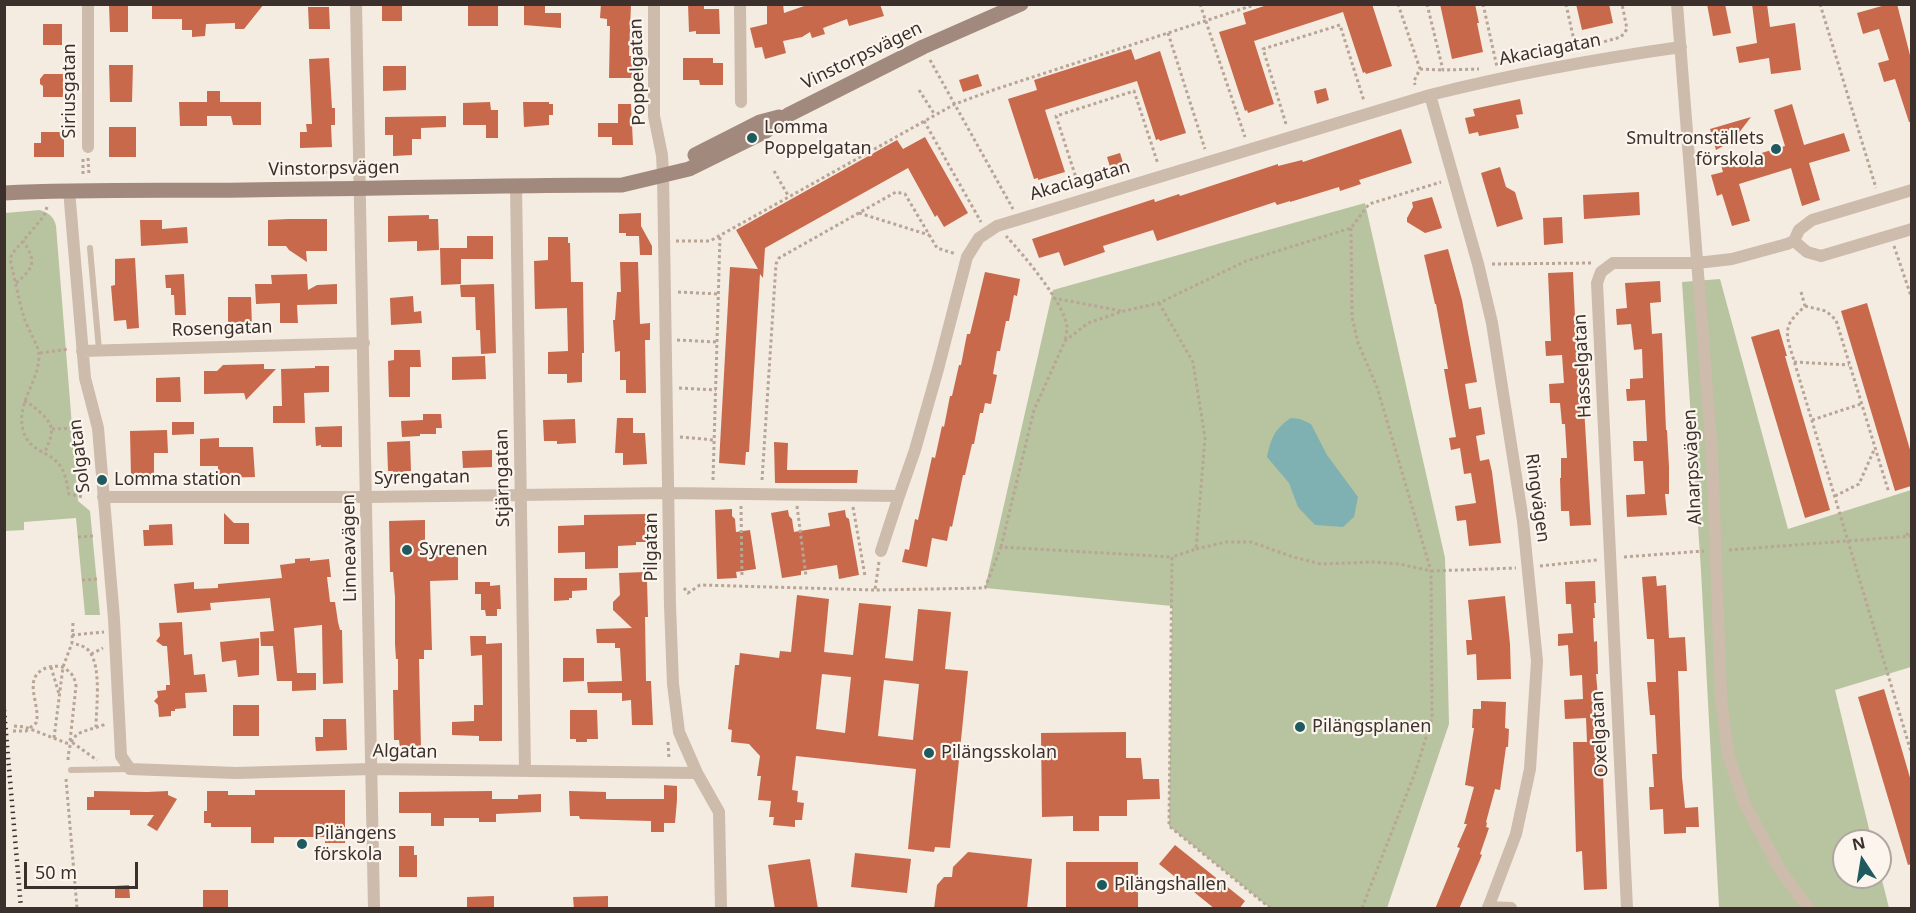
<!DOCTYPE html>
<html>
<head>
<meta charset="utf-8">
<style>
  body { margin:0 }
  #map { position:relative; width:1916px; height:913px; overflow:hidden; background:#f4ebe1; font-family:"Noto Sans",sans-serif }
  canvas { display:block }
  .frame { position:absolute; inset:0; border:6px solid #3b302b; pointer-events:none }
  .north { position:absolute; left:1832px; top:829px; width:60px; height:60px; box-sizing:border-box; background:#fbf5ee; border:2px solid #aea6a0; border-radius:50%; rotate:348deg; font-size:16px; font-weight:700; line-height:24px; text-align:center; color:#3b302b }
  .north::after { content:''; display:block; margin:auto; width:21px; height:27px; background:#1f5a5e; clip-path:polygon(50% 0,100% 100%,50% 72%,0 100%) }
  .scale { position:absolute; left:24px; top:862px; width:114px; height:27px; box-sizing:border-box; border:3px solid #3b302b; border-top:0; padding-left:8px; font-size:18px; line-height:21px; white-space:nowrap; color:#3b302b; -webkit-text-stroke:4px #fbf5ee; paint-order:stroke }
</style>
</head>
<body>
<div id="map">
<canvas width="1916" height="913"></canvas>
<div class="frame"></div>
<div class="north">N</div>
<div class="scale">50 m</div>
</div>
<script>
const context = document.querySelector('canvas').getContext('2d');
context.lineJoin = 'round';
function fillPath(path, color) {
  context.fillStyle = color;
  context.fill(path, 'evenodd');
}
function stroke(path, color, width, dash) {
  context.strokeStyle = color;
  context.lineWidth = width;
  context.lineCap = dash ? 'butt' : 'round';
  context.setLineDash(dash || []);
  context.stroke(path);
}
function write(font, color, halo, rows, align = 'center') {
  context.font = font + ' "Noto Sans",sans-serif';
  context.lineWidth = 4.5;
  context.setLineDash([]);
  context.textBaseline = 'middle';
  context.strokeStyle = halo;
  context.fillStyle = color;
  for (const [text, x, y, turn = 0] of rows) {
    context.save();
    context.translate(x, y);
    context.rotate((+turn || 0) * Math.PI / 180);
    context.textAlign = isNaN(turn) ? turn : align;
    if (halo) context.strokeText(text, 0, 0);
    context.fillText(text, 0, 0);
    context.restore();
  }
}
const green = new Path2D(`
  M1365,203L1445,558L1449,724L1387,908H1270L1169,826L1172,606L985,588L1053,290Z
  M40,210C49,213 54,217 56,226L78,501L90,511L100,615H85L76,518L24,522V530L5,531V213Z
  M1720,279L1788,529L1911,490V667L1835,690L1872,841H1844V877H1880V872L1889,908H1719L1701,571L1682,282Z`);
const water = new Path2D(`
  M1291,418L1300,419L1311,424L1327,455L1358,497L1354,517L1343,527L1315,525L1298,507L1289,483L1267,457C1271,439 1274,429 1291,418Z`);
const building = new Path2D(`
  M109,4H128V32H110Z
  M152,4H264L244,29H235V23L206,24L205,36L192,37V30H182V19H152Z
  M382,4H402V21H382Z
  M468,4H498V26H468Z
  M524,4H545V13H561V28L524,25Z
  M601,4H631L629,56H632V78H609L610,26H607V19L600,18Z
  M688,4H704V9H719L720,34H696V31L689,32Z
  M767,4H783L784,13L810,4H880L884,16L849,26L847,19L823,28L825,34L812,38L810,32L802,37L783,41L786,53L765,59L762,47L755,48L750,28L767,24Z
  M1270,4H1372L1392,66L1366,74L1365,72L1363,73L1343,12L1254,41L1274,104L1248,113L1247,110L1245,111L1219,32L1246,24L1243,13Z
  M1440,4H1475L1479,23H1477L1483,52L1452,59Z
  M1576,4H1609L1613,23L1582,30Z
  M1707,4H1725L1731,33L1713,36Z
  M1752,4H1767L1770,27L1795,23L1801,70L1771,74L1769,58L1739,63L1736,47L1757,43Z
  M1889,4H1897L1911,59V122H1909L1895,79L1884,82L1878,63L1889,60L1879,29L1863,34L1857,13Z
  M308,7H329L330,29H309Z
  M43,24H62V45H43Z
  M1131,49L1135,60L1160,51L1186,133L1160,141L1159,139L1156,140L1137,81L1045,110L1065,172L1038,180V178L1034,179L1008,99L1037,90L1034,80Z
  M329,58L332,108H335V125H331L332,147L300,148V132H307L306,124H312L309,59Z
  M683,58H713V63H723V85H700L699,80H683Z
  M109,65H133L132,102H110Z
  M383,66H406V90L383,91Z
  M44,74H63V97H43V86L40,84V79Z
  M978,74L982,86L963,92L959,80Z
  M1326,88L1329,100L1317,104L1314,91Z
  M207,91H220V102H261V125H233L231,116H207V126H180L179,102H207Z
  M1520,99L1523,114L1516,115L1519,128L1479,136L1478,132L1469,134L1465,118L1475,116L1473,109Z
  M490,102L491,110H498V138H486V125H463V103Z
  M523,102H549V104H553V115H549V125L524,127Z
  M618,104H631L633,145H612V137H598V123H618Z
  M1792,104L1804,145L1844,133L1850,151L1809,163L1820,200L1802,206L1791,168L1739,184L1750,221L1732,226L1722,194L1717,196L1711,175L1723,172L1721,165L1785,146L1774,110Z
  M446,116V127L421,128V139H412V155L393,156V135H385V117Z
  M1751,117L1738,134L1740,137L1716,150L1710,129Z
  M109,127H136V157H109Z
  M1401,129L1412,163L1359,180L1361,184L1340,191L1339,187L1290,202V201L1277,205L1275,202L1157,241L1153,230L1103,246L1105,252L1064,266L1059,252L1039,258L1032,239L1154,199L1155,202L1179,194L1180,196L1278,164V166L1302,160L1303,162Z
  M41,132H64V157H34V143H41Z
  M925,137L968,213L944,227L937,215L935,217L908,168L765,248L763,278L760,274L749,452H746L745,465L719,463L730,267L758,269L736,230L897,140L903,149Z
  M1120,153L1124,166L1111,170L1107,157Z
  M1500,167L1506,187L1515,192L1523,219L1497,227L1481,173Z
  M1639,192L1640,215L1584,219L1583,195Z
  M1432,197L1442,228L1425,233L1407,222V218L1413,207L1412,202Z
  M641,213V226L652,246V255H640L639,236H626V233H619V214Z
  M429,215V219H438L439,250L417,251V241L388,242V216Z
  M1562,217L1563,243L1544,245L1543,218Z
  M288,219H327V251H306L307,262L289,250L286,246H268V220Z
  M140,220H162V229L187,227L188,243L141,246Z
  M467,236H493V259H461V284L441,285L440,248H467Z
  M548,237H568V243H570L571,282H583L584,353H582V382L567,383V374H548V352L568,351L567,308L535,309L534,261L548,260Z
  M1448,249L1462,300L1477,382L1465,384L1469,409L1481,407L1485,434L1476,436L1480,461L1489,459L1492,472L1501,543L1469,546L1466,520L1457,521L1455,506L1476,503L1471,473L1464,474L1460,448L1451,450L1449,438L1456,437L1444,369H1448L1436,304H1435L1424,255Z
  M135,258L139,328L127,329L126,320L114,321L111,286L115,285V259Z
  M620,262H638L640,324L650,323V340H645L646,393H626V380H620V351L615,352L613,320H615L617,292H621Z
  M985,272L1020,279L1017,296L1014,295L1009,321H1006L1000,351H997L993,374L997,375L991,404L985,403L983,413H980L974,444H972L965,475H963L952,527L950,526L947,541L932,538L927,567L902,562L905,549L909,550L915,519L918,520L932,457L935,458L942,426L944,427L950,396H952L959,365H961L967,334H970Z
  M1573,272L1576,340L1580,339L1591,525L1570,526L1569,511H1561L1560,478H1561V458H1567L1565,424H1562L1560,403H1550L1549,384L1564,383L1562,355L1546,356L1545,341H1551L1548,273Z
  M184,274L186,315H175L174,295H171V288H166L165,275Z
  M307,274L308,290L317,285L337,284V304L297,305L298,323H280V303L256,304L255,284H272L271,275Z
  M1660,281L1661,302L1650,303L1652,334L1662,333L1666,430H1667L1669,467V494H1665L1667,515L1627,517L1626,495L1645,494L1643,461H1634L1633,441H1647L1645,400L1627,401L1626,389H1630V379L1643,378L1642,349L1634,350L1631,324L1617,325L1616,309L1627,308L1625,283Z
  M494,284L496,353L481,354L480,330H476L475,297H461L460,285Z
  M413,296L414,312L421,311L422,323L391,325L390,298Z
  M228,297H251L252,328L228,330Z
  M1867,303L1911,453V486L1895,491L1841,311Z
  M1779,329L1787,356H1785L1830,510L1805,518L1751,337Z
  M394,350H420L421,367H410V397H389L388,361L394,360Z
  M485,356L486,379L452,380V357Z
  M264,364V369H276L246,400L244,393L204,394V371H217L223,365Z
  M315,366H329V392L304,393L305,423H273V406H282L281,369L315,368Z
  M180,377L181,402H156V378Z
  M423,414H441L442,428H436V434H420V436L402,437L401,421L423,420Z
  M617,418H633V433H645L647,464L623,465V453H615Z
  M575,419L576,443L557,444V441H544L543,420Z
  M172,422H194V434L172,435Z
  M342,426V447H321V445L316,446L315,427Z
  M167,430L168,453H154V476H131L130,431Z
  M219,438V447H253L255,477L218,478V466H200V439Z
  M410,441L411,471H406V475L393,476V471H388L387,442Z
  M774,442L788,443L787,470H858L857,483H775Z
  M492,450V467L463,468L462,451Z
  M732,509V516L735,519L736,532L750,530L756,569L736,572L737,578L717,579L715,510Z
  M788,510L789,516L792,519L794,532L830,526L828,513L845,510L846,517L849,519L859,575L839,579L837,565L801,571V575L782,578L771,513Z
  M224,513L234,523H249V544H224Z
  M648,514L649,542H636V545L618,546V568L585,569V552L558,553V526L584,525V515Z
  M425,520V555L458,554V580L430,581L432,650H424V659H419L421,749H400L399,740H394L393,690H398V659H396L395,644V597L393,572H390L389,521Z
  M172,524L173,545L144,546L143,530H149V525Z
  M310,558V561L329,559L331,577H327L330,602H335L338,622L340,630H342L343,683L323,684L322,625L294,628L297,673H316V690L292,691V681H277L273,646H261L260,632L274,631L270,598L210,603L211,610L177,613L174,584L194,582V589L218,588V584L282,578L280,565L295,563V559Z
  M645,572V580H647L648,617H645L646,681H651L653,725H632L631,700L622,701V693H588L587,682L622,681L620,648H615V643H597L596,629L632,628L613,610V602L620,595L619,573Z
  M1656,576L1657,586L1666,585L1669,638L1685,637L1687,671H1678L1682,777L1685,808L1698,807L1699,827H1686V833L1664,834L1663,809L1650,810L1649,787H1654L1652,754H1657L1655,715H1650L1647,682H1656L1654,639H1647L1642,577Z
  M554,578H587V590L572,591V598H569V600L554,601Z
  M1595,581L1596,603H1594L1595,618H1593L1594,642L1597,641L1598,674H1596L1602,743L1607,889L1584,890L1582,851L1576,852L1573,742H1587L1586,718L1565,719L1564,700L1583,699L1582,675L1570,676L1568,645L1558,646V634L1573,633L1571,604H1566L1565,582Z
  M475,582H490V586L500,585L501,609H497V616H486L485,610H481V594H475Z
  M797,595L829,599L824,652L853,655L859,603L891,606L885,658L913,661L918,609L951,612L945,669L968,671L950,848L935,847L934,852L908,849L916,769L796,756L792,790L798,791L797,802L804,803L802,820H795V827L773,825L774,817H769L771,801L758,800L761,776H757L760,756L749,744L731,742L732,730L728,729L735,665H739L740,653L779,658L780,651L791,652ZM822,674L851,677L845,733L816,729ZM884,680L919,684L913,740L878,736Z
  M1505,596L1510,644L1511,679L1477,680L1476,654L1467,655L1466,640H1472L1468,600Z
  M182,622L184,655L192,654L194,675L205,674L207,692L185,693L186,708L175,709V711H171V716L159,717L158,705L154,701L158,697L157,691L166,690V685H170L167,646H163L156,641L160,636L159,623Z
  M470,636H486V644L502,643V741H479V736L452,735V722L474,721V705H483L482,655L471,656Z
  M259,638V675L238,677L236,660L222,662L220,642Z
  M563,658H584V681L563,682Z
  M1884,689L1911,781V864L1908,865L1858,697Z
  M1481,701L1506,702L1505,728L1509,729L1508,747H1506L1500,790L1495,789L1486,822L1487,823L1486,827L1489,828L1480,854L1482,855L1459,909H1435L1460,848L1457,847L1467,824H1464L1474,787L1465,785L1474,728H1472L1473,709H1481Z
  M233,705H259V736H233Z
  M570,710H597L598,739H587V742H576V739H570Z
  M323,719H346L347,750L316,751L315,737H323Z
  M1126,732V758H1141L1143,779H1159L1160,799L1127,800V816H1099V831H1073V816L1042,817L1041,733Z
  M664,785L677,786V800L675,823H664V832H651V821L580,819L579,816H570L569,791L606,792V799H667H664Z
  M255,790H345V843H325V837H274V843H251V827H211V823H204V811H207V791H228V795H255Z
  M94,791L147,792L168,791V795L177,799L157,831L147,825L154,815H130V810H87V797H94Z
  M492,791V799H518V795L541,794V812L496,814V822H479V818H444V826H431V813H399V792Z
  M1175,845L1245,901L1239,909H1215L1159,864Z
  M399,846H414V855H417V877H399Z
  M968,852L1032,859L1027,909H934L937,885L944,877H952L953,867Z
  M855,853L911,859L907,893L851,887Z
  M810,859L818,909H775L768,865Z
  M1066,862H1138V909H1066Z
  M129,885L130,898H115V886Z
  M203,890H228V909H203Z
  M494,896V909H467V897Z
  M608,896V909H574L573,897Z`);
const path = new Path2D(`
  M1200,4L1245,137
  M1398,4L1420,69L1414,81L1415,85
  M1427,4L1443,70L1479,69
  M1483,4L1497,67
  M1566,4L1576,50
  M1820,4L1876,188
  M1168,33L1205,149
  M1581,48L1621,37L1627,29L1622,4
  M930,60L1013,209
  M1420,69L1443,70
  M919,90L935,115
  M924,121L981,222
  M1286,124L1263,49L1340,25L1364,101
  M88,158L89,175
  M83,159V176
  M774,171L789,197
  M288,173L342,172L346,168
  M1079,187L1056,116L1134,91L1158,164
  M47,207L44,216L12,254L10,259C15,279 18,298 24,317C27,329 39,345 39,355C39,383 16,402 23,430C29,453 50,450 61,467C66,475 67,485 69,494L83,497
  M859,213L929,235
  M1351,228L1352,317L1358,343L1377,387L1431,571L1432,718L1416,770L1362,908
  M1006,236C1023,254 1065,304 1067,327C1067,331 1066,337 1065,341
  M676,241H710L955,104L996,89L1257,4
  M1894,246L1912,299
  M1492,264L1593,263
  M16,283C34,268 37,261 23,241
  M678,292L719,294
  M1801,292L1805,306C1792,319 1784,324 1789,344L1912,755
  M1053,298L1122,311
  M1159,303L1193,362L1205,438L1196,549L1172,557L1169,826L1270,908
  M1805,306L1826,311L1836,320L1889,493
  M677,340L717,342
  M40,353L69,349
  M1794,362L1849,365
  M679,388L716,390
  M24,401C31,404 35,408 41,413C57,428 52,435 44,454
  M1812,420L1861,404
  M52,429L76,428
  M680,437L714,440
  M713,480L720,236
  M762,480L776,264L779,258L896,192L905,194L937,248L956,254
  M1835,496L1859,484L1874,450
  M741,506L742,577
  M797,506L806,576
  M853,507L865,576
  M1906,535L1912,530
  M78,537L94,536
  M1001,547L1034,410L1065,341L1088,323L1124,311L1159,303L1246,261L1351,228L1369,204L1441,182
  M1196,549L1226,542H1251L1293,557L1321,564L1375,562L1400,564L1431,571L1516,568
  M1729,550L1912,536
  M1624,557L1704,551
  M879,562L875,590L985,588L1001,547L1172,557
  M1540,566L1597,560
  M82,580L98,579
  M684,588L688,593L700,585L875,590
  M73,623L72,643C79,645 85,646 89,651C102,667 96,708 96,728
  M72,635L104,632
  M91,654L103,648
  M51,667L59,694
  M14,726L25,727L69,744
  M13,731H26L36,723C42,705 19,676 49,667C55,666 62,665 67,670C73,674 75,679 76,686L70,741L97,760
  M54,738L63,667L72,643
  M668,742L669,759
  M68,760C70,729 80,734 106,724
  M66,779L77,908`);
const lane = new Path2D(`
  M90,248L99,350
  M71,770L130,769`);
const street = new Path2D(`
  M88,4V147
  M356,4L374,908
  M654,4V116L662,155L663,175L670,605L673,684L679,732L697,773L719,812L721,908
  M740,4L741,102
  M1677,4L1712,453L1721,698L1728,754L1744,802L1779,868L1808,908
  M1430,95L1478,264L1492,323L1523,521L1537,661L1530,769L1516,834L1488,908
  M516,185L525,771
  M69,190L85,378L98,428L114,619L121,756L130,769L236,773L371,769L697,773
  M1794,241L1807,252L1821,256L1912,229
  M82,351L364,343
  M103,497H367L669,493L899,496L915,450L938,369L967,257L979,238L997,226L1430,95C1513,74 1596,59 1681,47
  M881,551L899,496
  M1488,907L1511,908
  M1627,908L1597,283L1601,272L1613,263H1697L1732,259L1787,244L1794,241L1799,230L1812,220L1912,190`);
const secondary = new Path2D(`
  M695,155L760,122L779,117
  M4,193C85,189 165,191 245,190C371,189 497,185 622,185L689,169L766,131L788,115L923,47L1021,4`);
const rail = new Path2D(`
  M4,710L21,908`);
const markers = [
  [752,138,6,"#1f5a5e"],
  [1776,149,6,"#1f5a5e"],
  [102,480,6,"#1f5a5e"],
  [407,550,6,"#1f5a5e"],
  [1300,727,6,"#1f5a5e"],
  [929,753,6,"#1f5a5e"],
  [302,844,6,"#1f5a5e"],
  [1102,885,6,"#1f5a5e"]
];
const streetNames = [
  ["Akaciagatan",1550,50,-11],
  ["Vinstorpsvägen",862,56,-26],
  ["Poppelgatan",638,72,-92],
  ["Siriusgatan",70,91,-90],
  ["Vinstorpsvägen",334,169,-1],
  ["Akaciagatan",1080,181,-16],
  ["Rosengatan",222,329,-2],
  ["Hasselgatan",1583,366,-93],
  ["Solgatan",80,456,-97],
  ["Alnarpsvägen",1693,467,-93],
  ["Syrengatan",422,478,-1],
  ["Stjärngatan",503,478,-91],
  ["Ringvägen",1537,498,82],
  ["Pilgatan",652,547,-90],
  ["Linneavägen",350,548,-91],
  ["Oxelgatan",1600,734,-93],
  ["Algatan",405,752,1]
];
const poiNames = [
  ["Lomma",764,128],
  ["Poppelgatan",764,149],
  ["Smultronställets",1764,139,"right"],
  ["förskola",1764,160,"right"],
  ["Lomma station",114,480],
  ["Syrenen",419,550],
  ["Pilängsplanen",1312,727],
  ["Pilängsskolan",941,753],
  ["Pilängens",314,834],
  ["förskola",314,855],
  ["Pilängshallen",1114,885]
];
fillPath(green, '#b8c4a0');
fillPath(water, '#7fb0b2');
fillPath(building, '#c8694b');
stroke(path, '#b9a596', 3, [3, 3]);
stroke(lane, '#cdbbac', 6);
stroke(street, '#cdbbac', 12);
stroke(secondary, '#a18a7d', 15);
stroke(rail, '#3b302b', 4.5, [1.5, 4.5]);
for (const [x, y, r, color] of markers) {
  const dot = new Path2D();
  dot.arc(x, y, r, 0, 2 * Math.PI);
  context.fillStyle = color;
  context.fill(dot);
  stroke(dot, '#fbf5ee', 2);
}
write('18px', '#3b302b', '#fbf5ee', streetNames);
write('18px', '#3b302b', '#fbf5ee', poiNames, 'left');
</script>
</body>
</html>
